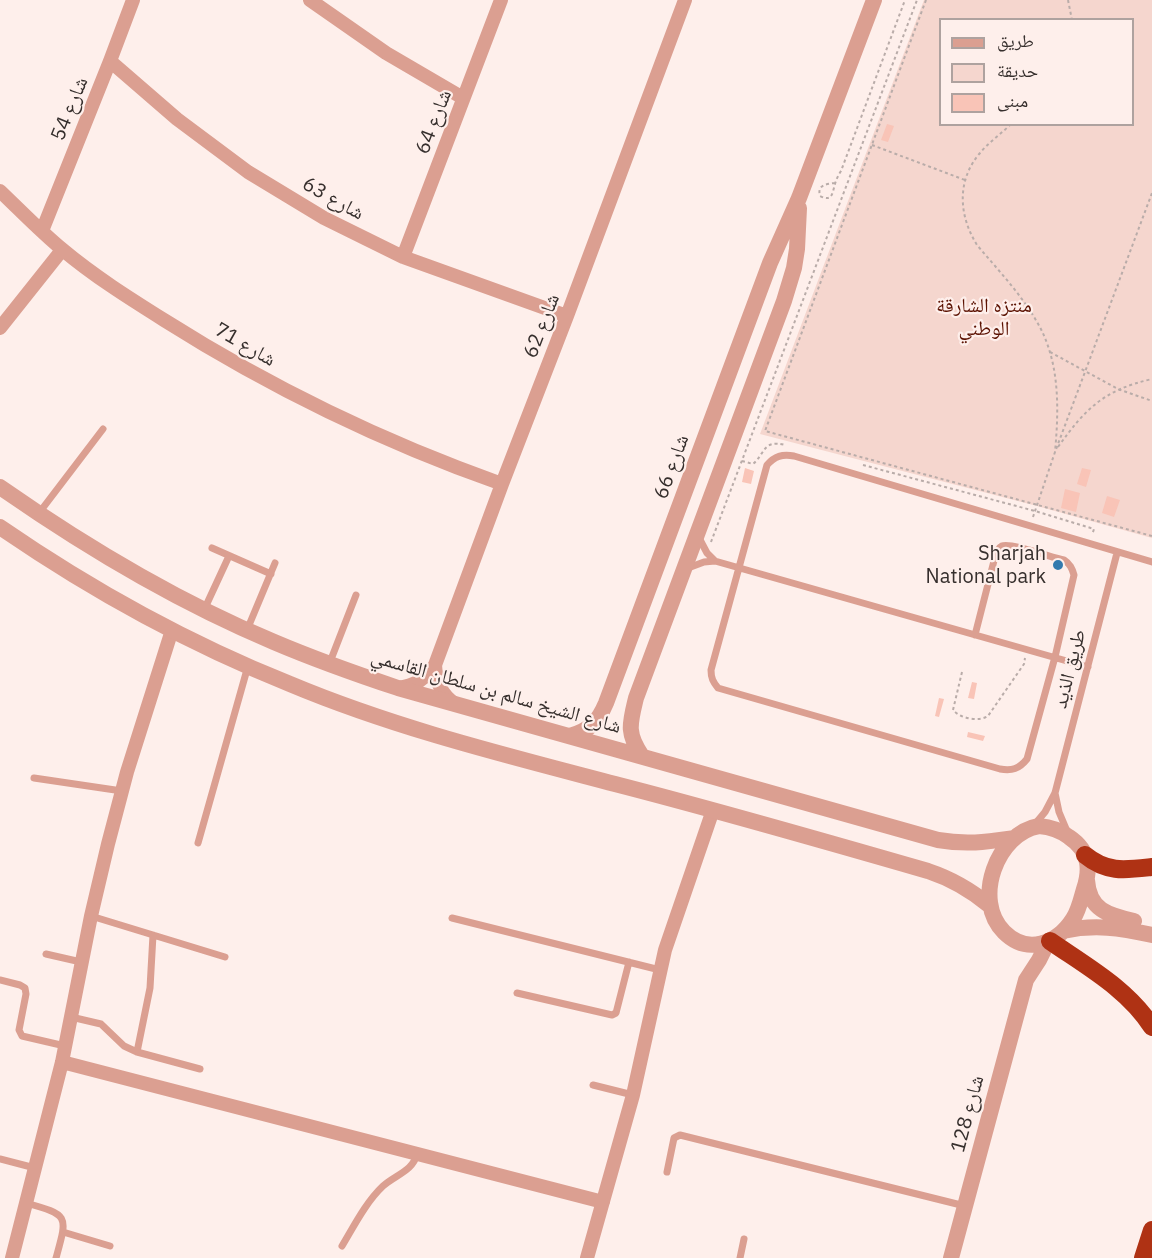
<!DOCTYPE html>
<html>
<head>
<meta charset="utf-8">
<style>
  body { margin:0 }
  #map { position:relative; width:1152px; height:1258px; overflow:hidden; background:#feefeb; font-family:"IBM Plex Sans","Noto Naskh Arabic",sans-serif }
  canvas { display:block }
  .legend { position:absolute; left:939px; top:18px; width:195px; height:108px; box-sizing:border-box; background:#feefeb; border:2px solid #aea29f; margin:0; padding:8px 10px; list-style:none; font-size:18px; color:#362f2d }
  .legend li { display:flex; align-items:center; gap:12px; height:30px }
  .legend b { width:30px; border:2px solid #aea29f }
</style>
</head>
<body>
<div id="map">
<canvas width="1152" height="1258"></canvas>
<ul class="legend">
<li><b style="height:8px;background:#db9f91"></b>طريق</li>
<li><b style="height:16px;background:#f5d6ce"></b>حديقة</li>
<li><b style="height:16px;background:#f9c4b7"></b>مبنى</li>
</ul>
</div>
<script>
const context = document.querySelector('canvas').getContext('2d');
context.lineJoin = 'round';
function fillPath(path, color) {
  context.fillStyle = color;
  context.fill(path, 'evenodd');
}
function stroke(path, color, width, dash) {
  context.strokeStyle = color;
  context.lineWidth = width;
  context.lineCap = dash ? 'butt' : 'round';
  context.setLineDash(dash || []);
  context.stroke(path);
}
function write(font, color, halo, rows, align = 'center') {
  context.font = font + ' "IBM Plex Sans","Noto Naskh Arabic",sans-serif';
  context.lineWidth = 4.5;
  context.setLineDash([]);
  context.textBaseline = 'middle';
  context.strokeStyle = halo;
  context.fillStyle = color;
  for (const [text, x, y, turn = 0] of rows) {
    context.save();
    context.translate(x, y);
    context.rotate((+turn || 0) * Math.PI / 180);
    context.textAlign = isNaN(turn) ? turn : align;
    if (halo) context.strokeText(text, 0, 0);
    context.fillText(text, 0, 0);
    context.restore();
  }
}
const green = new Path2D(`
  M924,0H1152V538L1037,506L760,434ZM940,20H1132V124H940Z`);
const building = new Path2D(`
  M887,124L894,126L888,142L881,140Z
  M745,468L754,471L751,484L742,482Z
  M1082,468L1091,470L1086,487L1077,484Z
  M1065,489L1080,493L1076,512L1061,508Z
  M1107,496L1120,500L1114,517L1102,513Z
  M972,682L977,683L974,699L968,698Z
  M939,698L944,699L939,717L935,716Z
  M968,732L985,736L983,741L967,737Z`);
const path = new Path2D(`
  M926,0L765,431L1152,536
  M1068,0L1072,20
  M1011,124C1001,134 989,142 980,153C956,181 959,216 977,245C998,270 1021,294 1037,322C1060,361 1059,408 1055,452
  M872,145L965,180
  M835,183C826,184 817,185 820,196C834,203 832,191 836,181C836,180 840,172 841,171L905,0
  M1050,352L1118,389L1152,401
  M1058,447C1086,408 1104,390 1152,379
  M742,461L753,464C765,454 763,439 785,445
  M863,465L1035,511L1094,529L1092,535
  M1033,517L1055,452L1152,193
  M711,542L917,0
  M962,672L953,710C961,719 979,722 988,716L1024,664L1025,658`);
const service = new Path2D(`
  M39,513L103,429
  M698,536L707,553L715,561
  M212,548L271,574
  M688,568L704,562L715,561L1088,667
  M204,610L229,556
  M247,630L275,563
  M975,635L996,553C998,550 998,548 1002,546C1010,542 1053,558 1064,560C1070,564 1072,568 1074,575L1055,657L1027,759C1019,769 1012,771 1000,769L718,688C713,682 711,678 711,670L767,465C775,456 782,454 794,456L1152,562
  M330,662L356,595
  M34,778L122,791
  M1055,793L1059,812L1067,831
  M1035,824L1045,812L1055,793L1117,553
  M198,843L248,666
  M91,916L225,957
  M452,918L660,970
  M46,954L81,962
  M0,980L20,985L25,988L26,994L19,1030L22,1036L65,1046
  M517,993L612,1015L616,1013L629,962
  M71,1017L101,1024L124,1046L137,1052L200,1069
  M137,1052L150,988L153,935
  M593,1085L633,1095
  M0,1159L35,1168
  M667,1172L674,1138L680,1135L965,1206
  M26,1203C69,1215 68,1215 56,1258
  M63,1232L110,1246
  M342,1246C354,1226 366,1202 383,1186C395,1175 413,1171 417,1154
  M740,1258L744,1239`);
const minor = new Path2D(`
  M310,0L386,53L463,98
  M110,61L177,119L248,172L324,218L403,257L567,316
  M0,191C21,211 41,232 63,250C94,276 129,298 164,320C270,387 383,442 502,484
  M42,231L110,61L133,0
  M403,257L501,0
  M0,328L62,250
  M435,665C436,682 441,694 455,704
  M398,688C415,686 425,679 435,665L502,484L567,316L685,0
  M62,1062L603,1202
  M12,1258L62,1062L91,916L108,844L127,772L172,630
  M587,1258L633,1095L665,950L713,810`);
const tertiary = new Path2D(`
  M0,487C86,547 176,601 274,642C314,659 356,674 398,688L938,840C967,845 986,842 1014,838
  M0,527C90,589 188,643 290,684C395,728 505,755 615,784C720,811 824,841 928,871C952,879 971,890 990,906
  M570,736C590,730 598,722 606,703L770,263L799,198L874,0
  M642,756C626,733 630,723 636,698L784,301L794,268L797,249L799,208
  M1039,826C1051,827 1060,830 1069,837C1078,843 1085,851 1087,862C1089,872 1087,880 1084,889C1081,899 1079,910 1073,919C1057,944 1027,955 1004,932C972,900 997,833 1039,826Z
  M1087,880C1089,910 1108,915 1134,921
  M1063,931C1095,924 1120,928 1152,935
  M951,1258L1026,980L1039,960L1048,942`);
const motorway = new Path2D(`
  M1085,855C1107,873 1125,870 1152,867
  M1050,941C1086,966 1128,989 1152,1027
  M1143,1258L1152,1230`);
const markers = [
  [1058,565,6,"#337aae"]
];
const streetNames = [
  ["شارع 54",70,109,-68],
  ["شارع 64",434,122,-69],
  ["شارع 63",333,199,29],
  ["شارع 62",542,326,-69],
  ["شارع 71",245,345,30],
  ["شارع 66",672,467,-70],
  ["طريق الذيد",1070,669,-76],
  ["شارع الشيخ سالم بن سلطان القاسمي",496,692,16],
  ["شارع 128",968,1114,-75]
];
const parkNames = [
  ["منتزه الشارقة",984,306],
  ["الوطني",984,329]
];
const poiNames = [
  ["Sharjah",1046,554],
  ["National park",1046,577]
];
fillPath(green, '#f5d6ce');
fillPath(building, '#f9c4b7');
stroke(path, '#b9aca9', 2, [3, 3]);
stroke(service, '#db9f91', 7);
stroke(minor, '#db9f91', 14);
stroke(tertiary, '#db9f91', 16);
stroke(motorway, '#af3214', 18);
for (const [x, y, r, color] of markers) {
  const dot = new Path2D();
  dot.arc(x, y, r, 0, 2 * Math.PI);
  context.fillStyle = color;
  context.fill(dot);
  stroke(dot, '#feefeb', 2);
}
write('20px', '#362f2d', '#feefeb', streetNames);
write('20px', '#5c1202', '#feefeb', parkNames);
write('20px', '#362f2d', '#feefeb', poiNames, 'right');
</script>
</body>
</html>
